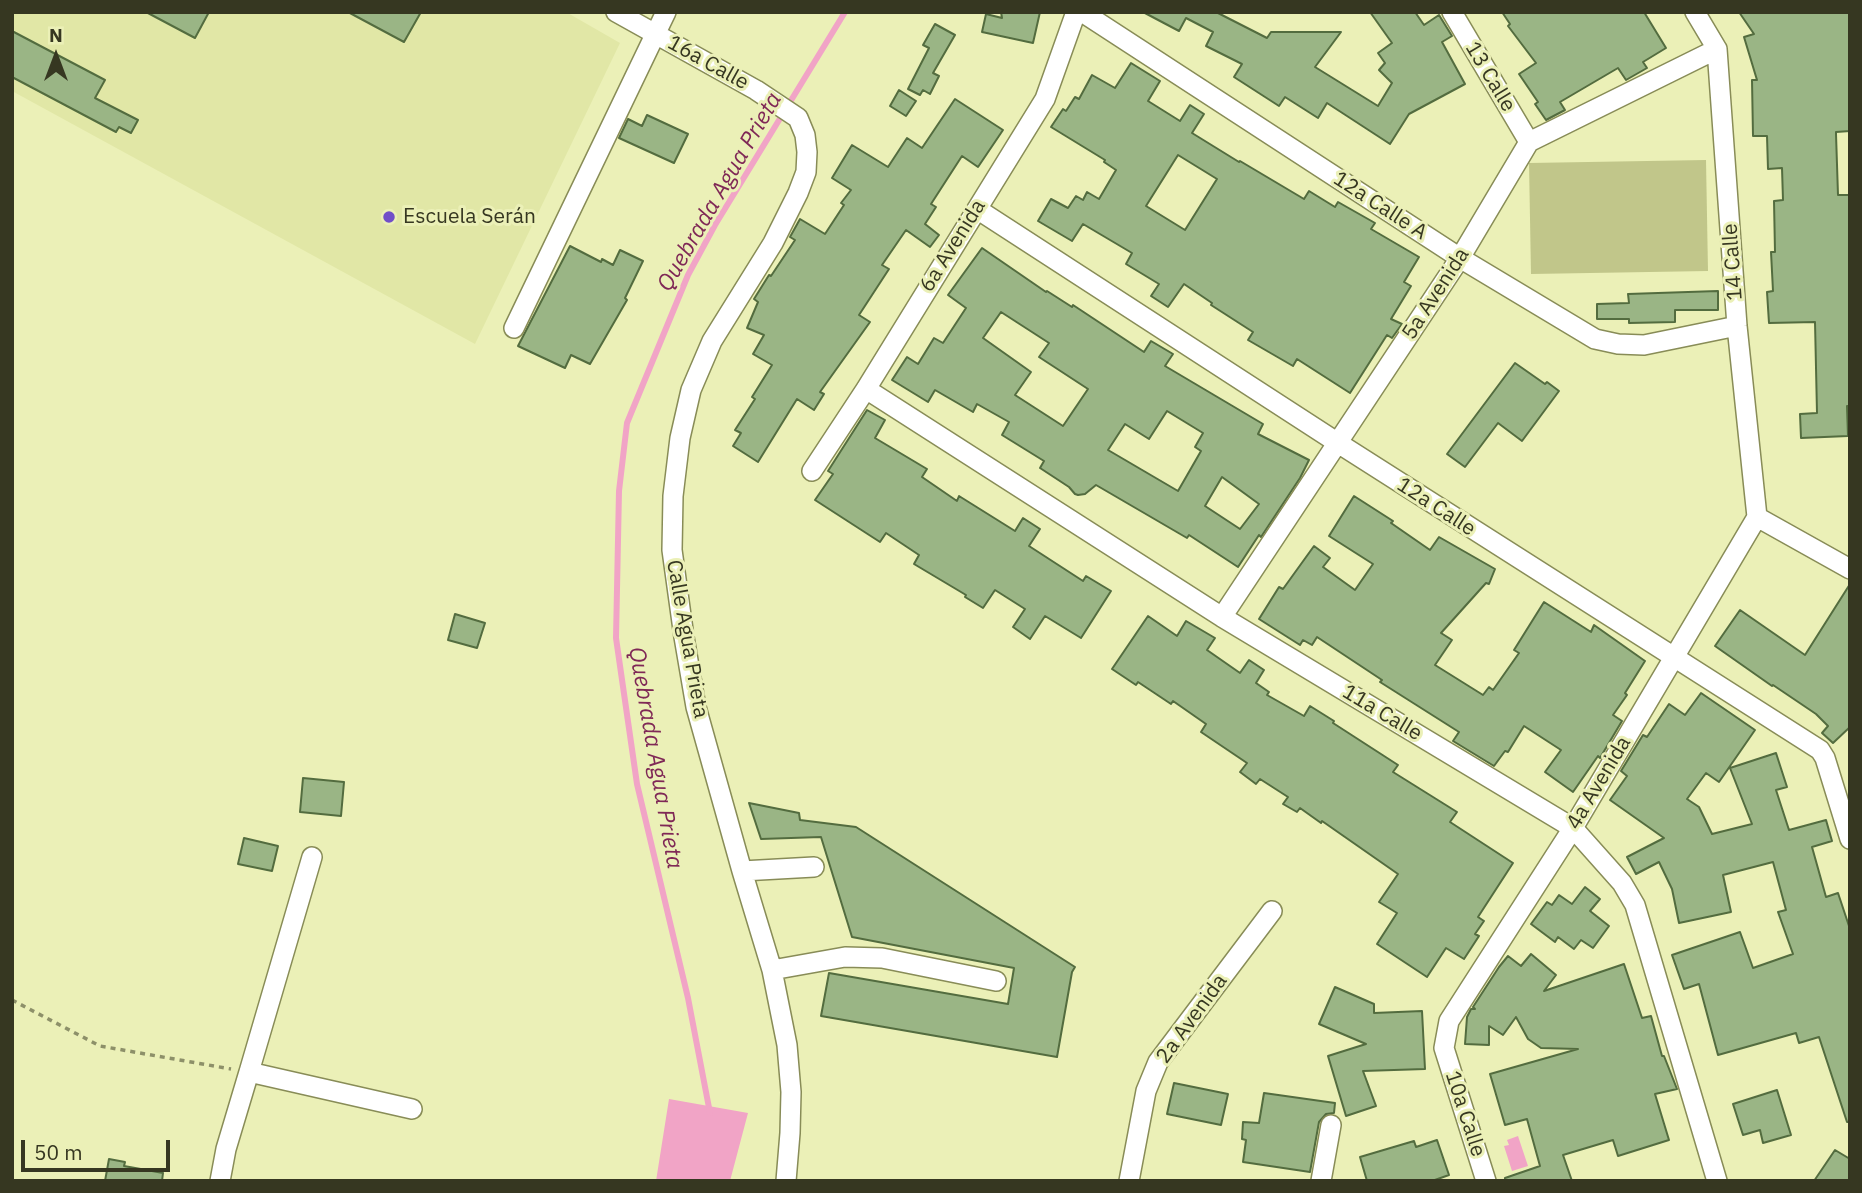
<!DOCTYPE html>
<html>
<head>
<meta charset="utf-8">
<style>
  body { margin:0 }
  #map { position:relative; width:1862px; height:1193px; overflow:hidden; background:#ebf0b7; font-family:"IBM Plex Sans",sans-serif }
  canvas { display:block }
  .frame { position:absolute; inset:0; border:14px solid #363721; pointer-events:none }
  .north { position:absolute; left:21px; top:21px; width:70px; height:70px; -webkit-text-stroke:5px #ebf0b7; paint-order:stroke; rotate:0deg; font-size:19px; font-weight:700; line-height:28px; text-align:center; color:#363721 }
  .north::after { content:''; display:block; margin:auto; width:24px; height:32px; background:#363721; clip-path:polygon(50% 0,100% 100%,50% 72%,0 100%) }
  .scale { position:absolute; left:21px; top:1140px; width:149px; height:32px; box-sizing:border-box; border:4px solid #363721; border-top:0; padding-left:9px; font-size:21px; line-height:24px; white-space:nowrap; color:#363721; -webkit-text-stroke:5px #ebf0b7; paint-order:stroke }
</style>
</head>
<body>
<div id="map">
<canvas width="1862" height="1193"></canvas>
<div class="frame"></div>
<div class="north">N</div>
<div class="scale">50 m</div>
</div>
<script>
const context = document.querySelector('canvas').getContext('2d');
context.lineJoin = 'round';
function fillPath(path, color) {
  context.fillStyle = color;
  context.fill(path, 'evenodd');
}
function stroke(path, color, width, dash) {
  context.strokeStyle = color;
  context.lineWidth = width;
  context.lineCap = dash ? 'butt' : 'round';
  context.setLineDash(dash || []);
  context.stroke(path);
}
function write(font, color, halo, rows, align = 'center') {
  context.font = font + ' "IBM Plex Sans",sans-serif';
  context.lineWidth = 6;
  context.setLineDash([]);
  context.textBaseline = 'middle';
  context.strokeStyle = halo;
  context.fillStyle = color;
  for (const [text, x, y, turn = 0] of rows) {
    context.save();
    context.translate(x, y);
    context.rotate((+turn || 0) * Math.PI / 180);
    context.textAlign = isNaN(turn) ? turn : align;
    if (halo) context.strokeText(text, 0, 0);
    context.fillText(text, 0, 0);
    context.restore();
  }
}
const built = new Path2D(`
  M12,12H566L620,43L475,344L12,91Z`);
const green = new Path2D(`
  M1706,160L1708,271L1531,274L1529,163Z`);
const water = new Path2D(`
  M669,1099L748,1113L730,1181H656Z
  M1518,1136L1528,1166L1512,1171L1504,1146L1509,1145L1507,1140Z`);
const stream = new Path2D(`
  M710,1113L688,998L637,784L616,638L619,491L627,423L688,275L715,225L845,12`);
const building = new Path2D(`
  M146,12H209L195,38Z
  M348,12H421L404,42Z
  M1001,12H1040L1033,43L982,32L986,14L1002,18Z
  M1143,12H1216L1267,38L1271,32H1341L1315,67L1378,106L1392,83L1379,70L1385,63L1378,53L1392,43L1370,12H1415L1424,25L1439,15L1452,36L1442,42L1465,84L1409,114L1390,144L1327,103L1318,118L1285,97L1279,106L1234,77L1242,64L1206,46L1213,32L1186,18L1179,31Z
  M1502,12H1644L1666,48L1643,62L1647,68L1626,80L1618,68L1560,102L1565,110L1546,120L1535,104L1538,102L1519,74L1536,63L1508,26L1510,24Z
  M1739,12H1850V131L1836,132V134L1838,195H1850V406H1847L1848,436L1801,438L1800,414L1817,413L1815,322L1769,323L1767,292L1773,291L1771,252H1775L1774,201L1783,200L1782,168L1768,169L1767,136H1753L1752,80H1757L1744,37L1754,34Z
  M935,24L955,35L933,73L939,76L930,94L923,90L920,95L908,89L929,48L923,45Z
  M12,31L105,80L95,98L138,120L131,133L119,127L116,132L12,77Z
  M1131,63L1160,81L1148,101L1180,121L1190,105L1204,114L1192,133L1239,162L1240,161L1304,199L1309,191L1335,207L1338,202L1375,223L1371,229L1419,257L1404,282L1411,286L1391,319L1402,324L1392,338L1387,335L1350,393L1297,359L1293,366L1248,340L1253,332L1211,305L1212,303L1184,284L1168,307L1151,296L1159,284L1126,264L1132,253L1083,224L1072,241L1038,221L1051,199L1068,208L1076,196L1083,200L1087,192L1099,199L1116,170L1104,162L1105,160L1051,127L1063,109L1066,111L1075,97L1079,99L1092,75L1115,88ZM1178,155L1217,179L1185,230L1146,206Z
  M899,90L916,101L906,116L890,106Z
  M955,99L1003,130L978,167L962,156L931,204L936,207L925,224L939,235L930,247L906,230L882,265L889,269L859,315L870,322L820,392L824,394L814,410L797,399L758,462L733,446L741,433L735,430L755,399L752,397L772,365L753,354L764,335L747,328L758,302L754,299L769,275L771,276L795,240L790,237L800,219L825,234L844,205L841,203L851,190L832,178L852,145L888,167L907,138L922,148Z
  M647,115L688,134L674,163L619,138L628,119L642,126Z
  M570,246L601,262L602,259L613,265L620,250L643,261L625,298L627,300L590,364L571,355L565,368L518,346Z
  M982,248L1046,292L1047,291L1072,307L1073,305L1144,352L1151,341L1173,354L1165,366L1263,424L1258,434L1309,460L1300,478L1261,537L1259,535L1238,567L1189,535L1187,538L1096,485L1085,494L1078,495L1075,494L1069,487L1040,468L1044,461L1002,435L1009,422L977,404L973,412L935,390L928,402L892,380L907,357L918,364L934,338L943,343L966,308L948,295ZM1001,312L1049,343L1039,357L1088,389L1063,426L1015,395L1031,372L983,338ZM1167,411L1203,433L1195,447L1201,451L1178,491L1108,450L1125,424L1149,439ZM1222,477L1259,504L1240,529L1205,506Z
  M1718,291V310H1675V322L1629,323V319H1597V304L1629,303L1628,294Z
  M1515,363L1545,384L1547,382L1559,391L1522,441L1498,423L1465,467L1447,454Z
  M867,410L885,420L875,438L927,469L922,477L957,501L959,496L1015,531L1023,518L1040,529L1029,546L1083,581L1086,576L1111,591L1081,638L1045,616L1030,639L1013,627L1025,609L995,590L983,608L965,597L966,595L914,564L919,555L886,533L880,542L815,500L833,474L828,471Z
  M1354,496L1393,521L1391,523L1430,550L1439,537L1495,569L1489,584L1486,583L1441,633L1452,640L1435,665L1483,695L1489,687L1493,690L1519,653L1514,650L1544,602L1591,632L1594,625L1645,661L1625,693L1627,695L1613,715L1622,721L1600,758L1598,756L1573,792L1545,772L1561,750L1524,726L1508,752L1505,751L1494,766L1453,741L1459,732L1380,682L1382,680L1317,637L1312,645L1303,640L1300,645L1259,619L1279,587L1283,589L1314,546L1330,558L1323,567L1355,590L1373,564L1329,536Z
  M1850,584V727L1833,743L1822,733L1828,726L1816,714L1773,685L1772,686L1715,646L1740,610L1805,655Z
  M455,614L485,623L477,648L448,640Z
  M1148,616L1177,636L1186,621L1215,638L1207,650L1240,673L1249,660L1264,670L1256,683L1269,692L1267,695L1304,716L1310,706L1334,721L1333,723L1398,765L1393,772L1457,812L1450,822L1513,863L1478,917L1484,921L1475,934L1479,936L1464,959L1446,948L1427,977L1377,944L1397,913L1379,902L1398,874L1322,821L1321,823L1300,808L1297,812L1283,804L1288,797L1260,779L1256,784L1240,772L1247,763L1201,732L1206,724L1173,701L1171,704L1138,682L1136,685L1112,669Z
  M1701,693L1755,730L1719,782L1706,773L1687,799L1699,807L1712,834L1752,824L1730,768L1776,753L1787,787L1776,790L1789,830L1826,820L1832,841L1812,847L1826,897L1838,893L1850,929V1122H1847L1819,1037L1799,1043L1796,1033L1718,1055L1699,984L1684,989L1672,955L1740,932L1753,968L1793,954L1778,912L1786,910L1773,862L1723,875L1731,912L1679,923L1672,889L1659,862L1636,874L1627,857L1664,838L1610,800L1627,776L1621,771L1643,735L1647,737L1669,704L1685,715Z
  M303,778L344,782L341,816L300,812Z
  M749,803L799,813L800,820L856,827L1075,967L1072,972L1057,1057L821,1016L829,973L1008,1004L1014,968L852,937L821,837L761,839Z
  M244,838L278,846L272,871L238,864Z
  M1585,887L1600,899L1590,911L1609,926L1593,948L1581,940L1574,949L1558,937L1555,942L1531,924L1547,902L1552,905L1559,895L1572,904Z
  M1531,954L1556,975L1544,991L1624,964L1642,1018L1651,1016L1662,1056H1664L1677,1089L1655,1094L1669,1140L1618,1156L1613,1140L1563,1155L1572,1181H1505V1178L1540,1166L1527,1119L1505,1125L1490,1074L1578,1049L1541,1048L1528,1039L1516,1017L1503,1035L1489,1026V1045L1465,1044L1467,1017L1471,1009H1475L1473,1007L1499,967L1508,956L1521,966Z
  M1335,987L1374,1004V1013L1422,1011L1425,1069L1363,1071L1376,1106L1346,1116L1328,1056L1366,1044L1319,1024Z
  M1174,1083L1228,1094L1221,1125L1167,1114Z
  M1777,1090L1791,1135L1763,1143L1760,1130L1743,1135L1733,1104Z
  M1264,1093L1335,1103L1334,1113L1326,1114L1319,1122L1310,1172L1243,1162L1246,1140L1242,1139L1243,1122L1259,1123Z
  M1437,1140L1449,1175L1432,1181H1367L1360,1157L1414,1141L1416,1147Z
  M1835,1150L1850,1159V1181H1814Z
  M109,1159L125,1162L124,1166L163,1173L162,1181H105Z`);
const path = new Path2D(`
  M12,1000L100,1046L231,1069`);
const minor = new Path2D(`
  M616,12L756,90L798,118L805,135L807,152L806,172L798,193L773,243L712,341L691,390L680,438L673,496L672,550L684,637L696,707L742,871L772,970L787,1045L791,1092L790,1133L786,1181
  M1082,12L1460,258L1595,339L1618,344L1644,345L1737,326
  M1452,12L1529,142
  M1695,12L1717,49L1737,326L1757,517
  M977,209L1338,443L1820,750L1825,758L1850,839
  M514,328L666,12
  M866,389L1222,617L1573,828L1622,883L1635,905L1717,1181
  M812,471L866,389L1045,99L1076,12
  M1757,517L1850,569
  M1222,617L1460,258L1529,142L1717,49
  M742,871L814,867
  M772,970L845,957L882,958L996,981
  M249,1072L312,857
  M220,1181L226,1149L249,1072L412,1109
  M1129,1181L1146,1091L1158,1062L1272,911
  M1321,1181L1331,1125
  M1486,1181L1444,1048L1449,1021L1573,828L1757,517`);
const markers = [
  [389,217,7,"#714fc8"]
];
const streetNames = [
  ["16a Calle",708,63,29],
  ["13 Calle",1490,77,59],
  ["12a Calle A",1380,206,33],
  ["6a Avenida",953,246,-58],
  ["14 Calle",1733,262,-94],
  ["5a Avenida",1436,294,-57],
  ["12a Calle",1436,507,33],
  ["Calle Agua Prieta",687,639,80],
  ["11a Calle",1382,713,31],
  ["4a Avenida",1599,783,-59],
  ["2a Avenida",1192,1019,-54],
  ["10a Calle",1465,1114,72]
];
const poiNames = [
  ["Escuela Serán",403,217]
];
const waterNames = [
  ["Quebrada Agua Prieta",720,192,-60],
  ["Quebrada Agua Prieta",655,758,80]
];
fillPath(built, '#e1e7a6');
fillPath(green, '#c1c68a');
fillPath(water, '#f1a4c6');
stroke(stream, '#f1a4c6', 6);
fillPath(building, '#9ab585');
stroke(building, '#536c3f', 2);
stroke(minor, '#888c57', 22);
stroke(path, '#8d9069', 3.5, [5, 5]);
stroke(minor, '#fff', 19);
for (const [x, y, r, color] of markers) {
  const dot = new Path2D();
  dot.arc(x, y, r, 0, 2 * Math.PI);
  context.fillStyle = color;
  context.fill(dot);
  stroke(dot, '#ebf0b7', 2.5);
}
write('21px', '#363721', '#ebf0b7', streetNames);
write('21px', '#363721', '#ebf0b7', poiNames, 'left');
write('italic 23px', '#7f2856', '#ebf0b7', waterNames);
</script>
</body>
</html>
